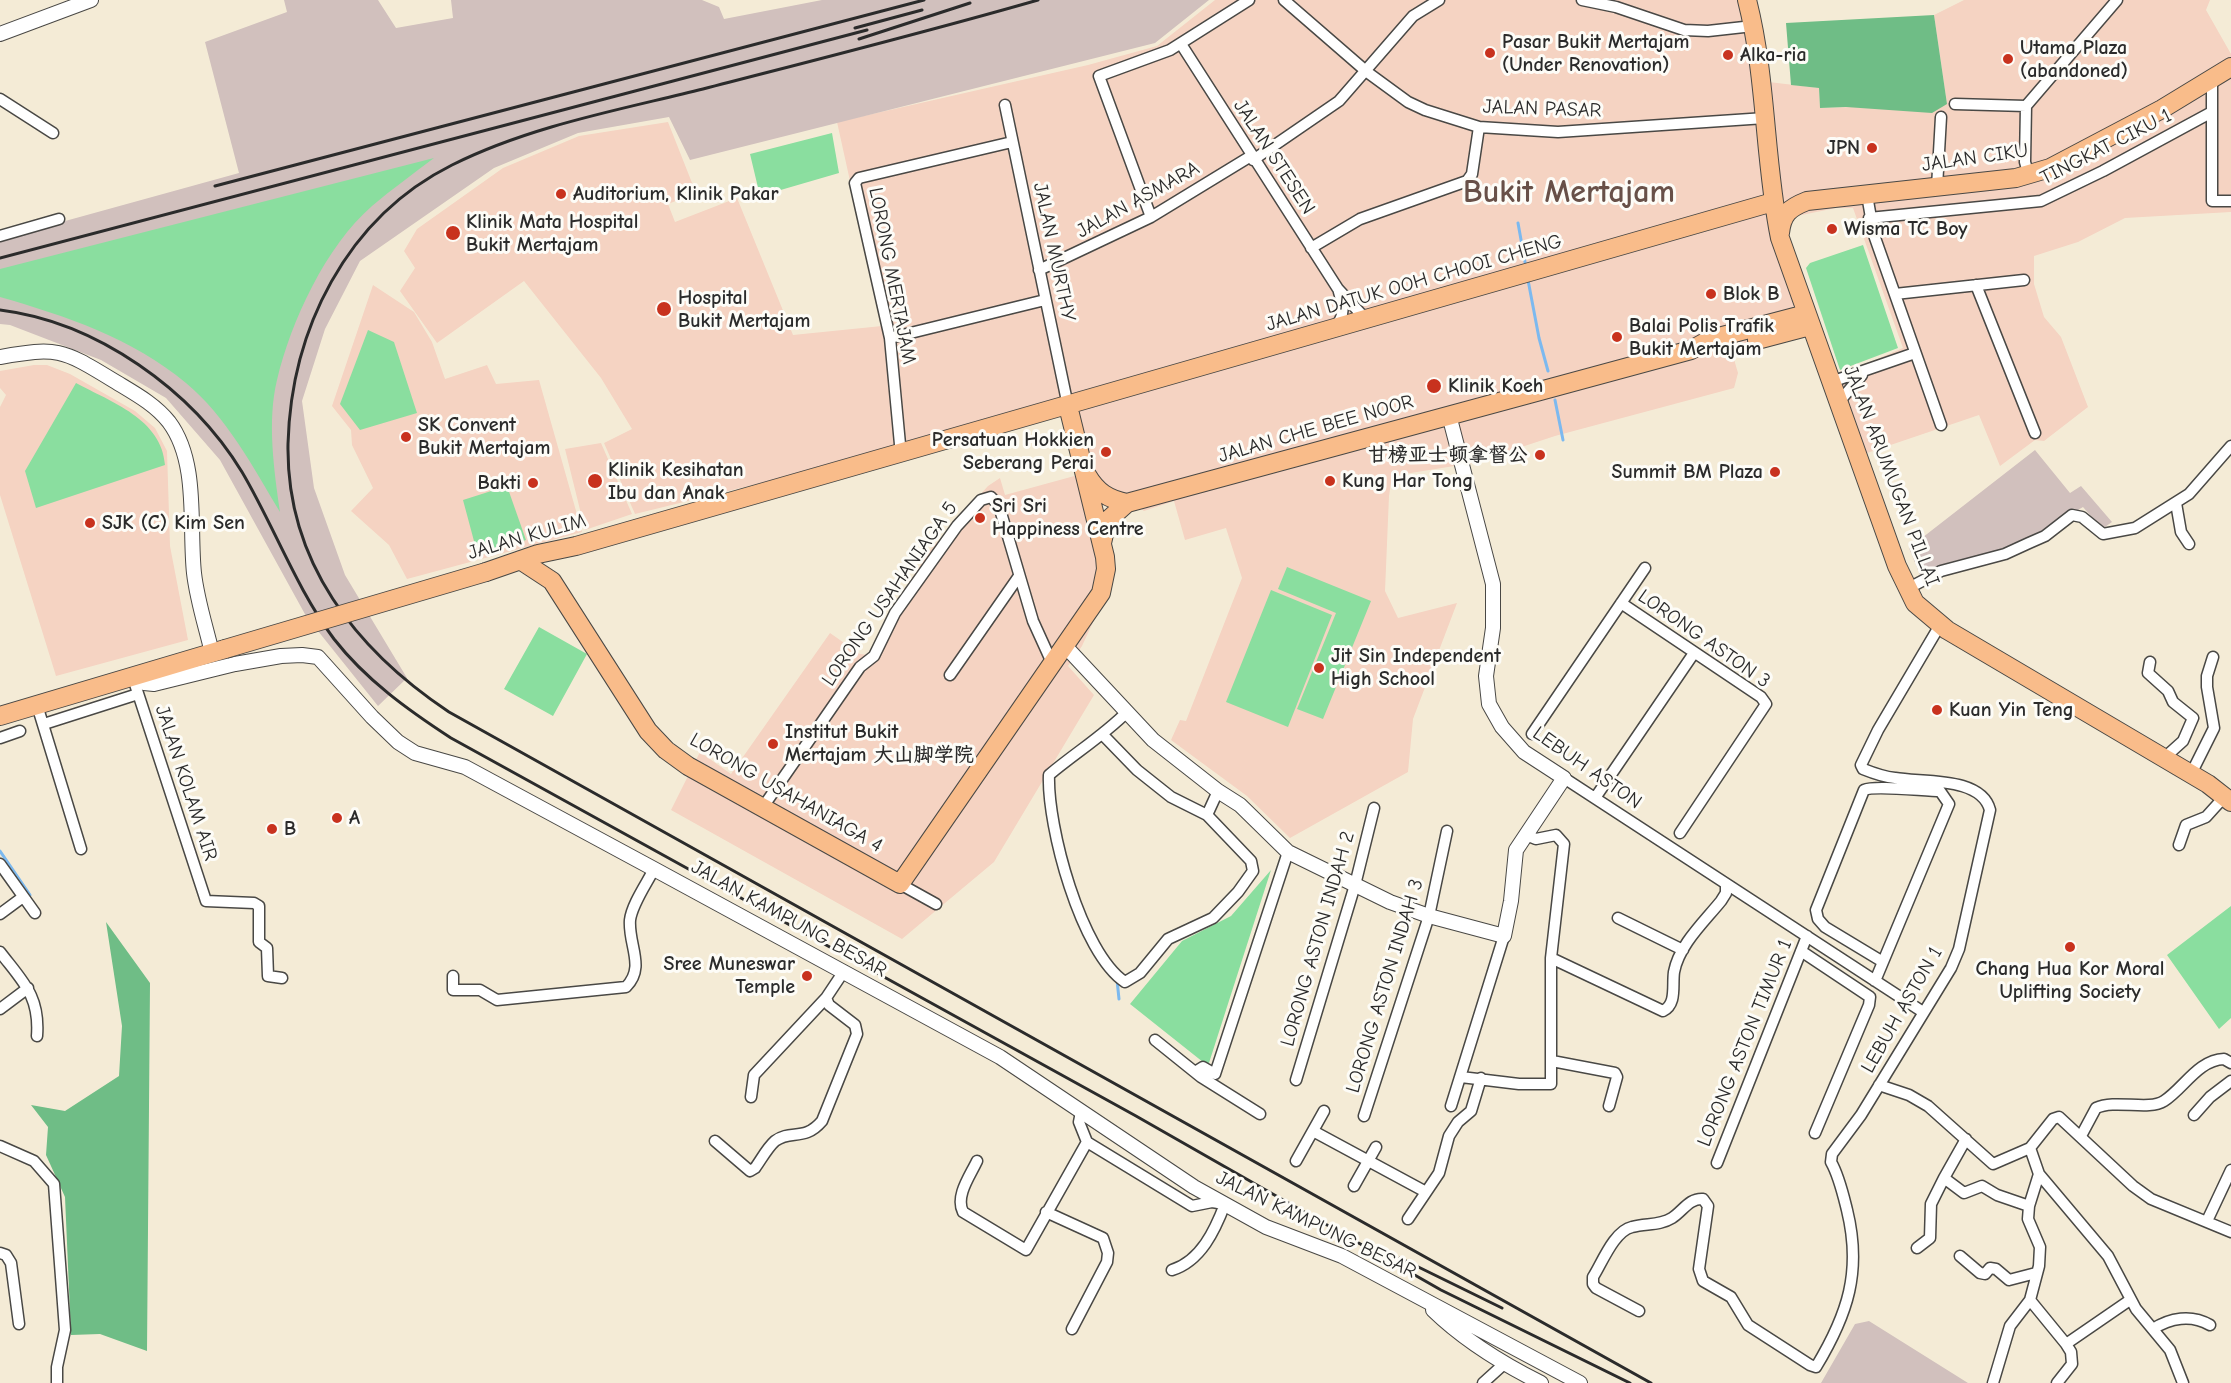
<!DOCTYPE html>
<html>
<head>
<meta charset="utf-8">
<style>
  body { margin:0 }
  canvas { display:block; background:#f4ebd6 }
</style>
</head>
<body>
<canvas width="2231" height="1383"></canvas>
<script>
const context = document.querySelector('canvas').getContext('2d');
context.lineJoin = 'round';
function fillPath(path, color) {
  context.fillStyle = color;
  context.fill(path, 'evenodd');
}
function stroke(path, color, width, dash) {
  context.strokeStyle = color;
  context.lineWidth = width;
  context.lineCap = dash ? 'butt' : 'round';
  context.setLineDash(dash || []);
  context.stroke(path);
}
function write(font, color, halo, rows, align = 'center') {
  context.font = font + ' "Comic Neue","LXGW WenKai TC",sans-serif';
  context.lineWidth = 6;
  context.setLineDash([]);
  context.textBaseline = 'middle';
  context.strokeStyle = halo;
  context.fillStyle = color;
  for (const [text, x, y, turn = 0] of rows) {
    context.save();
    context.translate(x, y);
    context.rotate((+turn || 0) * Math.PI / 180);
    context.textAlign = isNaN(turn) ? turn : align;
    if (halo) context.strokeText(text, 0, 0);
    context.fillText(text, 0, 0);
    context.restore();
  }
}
const built = new Path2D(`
  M1215,0H1739L1744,19L1752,80L1819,88L1820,108L1947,104L1934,15L1964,0H2210L2206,10L2231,54V212L2125,218L2078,242L2034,256V284L2044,317L2061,337L2088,407L2044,441L2035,440L2000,466L1979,415L1864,454L1839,375L1903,348L1853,208H1836L1787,218L1783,226L1814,328L1731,349L1738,373L1734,388L1555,436L1473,463L1392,476L1389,496L1385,591L1398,618L1457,603L1413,719L1408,772L1290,838L1247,796L1171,740L1180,720L1186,721L1242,578L1226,528L1185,540L1174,501L1144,511L1129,500L1094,483L1061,403L895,450L635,514L604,443L632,429L601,378L524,281L437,343L400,291L415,268L404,251L417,229L503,168L579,136L668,122L696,193L668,204L675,222L737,198L793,335L882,326L837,122L1088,65L1157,46Z
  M373,285L414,312L432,342L445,379L487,365L496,384L539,380L582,532L407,579L389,545L351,511L373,488L352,445L351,430L332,406Z
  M34,365H47L70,374L135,411L155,428L167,451L170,546L188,640L56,676L0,495V407L6,395L0,388V371Z
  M601,443L632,514L585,530L565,449Z
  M1078,475L1108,590L1082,646L1068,666L1094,695L994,862L902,939L671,810L700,752L731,774L830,633L860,654L869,655L891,611L930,550L988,486L1000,478L1005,495Z`);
const industrial = new Path2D(`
  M284,0H378L396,28L453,18L451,0H702L719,7L724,19L822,0H1209L1155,43L690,160L669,117L578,133L494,168L360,261L325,329L302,401L314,488L345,575L407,678L378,706L306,616L220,460L166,398L101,360L10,325L0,324V239L239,173L205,42L287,12Z
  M2035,450L2070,493L2081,486L2112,522L2102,529L2083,507L2017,546L1950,562L1920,575L1909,548Z
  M1869,1321L1968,1383H1821L1855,1324Z`);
const green = new Path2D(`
  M832,133L839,173L760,196L750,154Z
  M434,158C413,174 392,189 372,206C326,246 291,321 277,380C267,421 274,470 280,512C253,467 226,416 186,383C132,338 66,316 0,297V269Z
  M1863,245L1898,348L1840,370L1806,268L1810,263Z
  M368,330L394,342L417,413L360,430L340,404Z
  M76,383C111,402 162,419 165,465L36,508L25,471Z
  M507,486L526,540L478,556L463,500Z
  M1287,567L1371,601L1323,719L1297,709L1336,613L1278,589Z
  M1271,590L1332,615L1288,727L1226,702Z
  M539,627L587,654L553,716L504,689Z
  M1271,870L1208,1066L1130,1004L1182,941L1231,916Z
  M2231,906V1018L2219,1029L2167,955Z`);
const forest = new Path2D(`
  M1934,15L1947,104L1932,113L1846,107L1820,108L1819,88L1791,85L1786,23Z
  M106,922L150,983L147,1351L100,1334L71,1335L65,1197L46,1155L48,1127L31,1105L65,1111L119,1076L122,1026Z`);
const stream = new Path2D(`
  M1518,223L1525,262
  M1528,280L1539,338L1548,371
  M1555,400L1563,440
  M0,851L30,895
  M1117,980L1119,999`);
const minor = new Path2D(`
  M1284,0L1367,72L1408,102L1425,110L1479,127L1558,132L1765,118
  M1582,0L1616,7L1684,30L1708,31L1753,26
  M1181,44L1338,289L1361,314L1371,318
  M2212,79V201H2231
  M0,99L53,133
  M1955,104L2026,106
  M1005,105L1068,406
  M2026,106L2117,0
  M2026,106L2025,162L2029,176
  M1253,160L1339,101L1413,16L1439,0
  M1937,187L1941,117
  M1867,195L1874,235L1941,425
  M1151,217L1099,76L1170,50L1249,0
  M1869,218L2041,201L2103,171L2212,112
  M0,236L59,219
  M1311,248L1360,219L1467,181L1472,174L1479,127
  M1039,270L1151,217L1251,156
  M1976,285L2035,433
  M1895,294L2024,280
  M1334,327C1346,317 1343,305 1339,292
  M890,338L1045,300
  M1831,382L1915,353
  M1838,403L1862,375
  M901,455L890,338L855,183L859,178L1012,142
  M2176,503L2181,532L2189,544
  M1907,589L1941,571L2005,554L2029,543L2045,536L2072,515L2082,517L2103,534L2135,528L2189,494L2231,446
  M1621,603L1761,697L1766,704L1680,833
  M2150,662L2148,673L2168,691L2173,702L2193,718L2183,741L2163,759
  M132,675L206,901L254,903L259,906V942L267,948L268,976L282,978
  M950,675L1019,576
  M37,705L81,849
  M44,724L138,694
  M1532,734L1645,568
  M1104,736L1137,770L1171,797L1207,815L1251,861L1253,871L1238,892L1213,918L1168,939L1140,973L1125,982C1081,953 1047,826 1049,775C1075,753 1103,736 1127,712
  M0,738L20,731
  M2191,774L2214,728L2207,687V676L2213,657
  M1564,778L1923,1012
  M1595,798L1694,653
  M763,807L860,667L874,656L895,613L957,526L981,500L991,497L999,506L1033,621L1053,665
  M1207,815L1218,791
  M2179,845L2186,825L2206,817L2225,796
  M0,864L35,913
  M900,884L936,904
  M0,914L23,897
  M1618,918L1683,950
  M1801,951L1870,997L1869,1005L1815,1133
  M0,952C23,982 40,996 37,1036
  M1551,958L1663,1011C1677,1004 1672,986 1674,972C1679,945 1704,922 1721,901L1726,893V884
  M453,976V990H480L497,1000L626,987C646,967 628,945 630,920C632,904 647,883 654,869
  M1875,981L1949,804L1940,791C1924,791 1875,785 1864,790L1816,910L1818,919L1825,927L1883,962
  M0,1009L28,988
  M1155,1040L1201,1077L1260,1114
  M1552,1061L1615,1073L1617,1077L1609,1106
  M1195,1072L1203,1067L1215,1074L1288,852
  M1461,1077L1519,1084H1551V958L1564,844L1556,835L1536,839L1526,835
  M1296,1080L1355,885L1374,808
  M1879,1085L1909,1095L1928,1106L1993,1164L2030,1148L2053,1119L2059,1117L2133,1186L2151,1199L2231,1232
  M751,1097L754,1075L826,998
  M1451,1106L1504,936
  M2194,1115L2210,1097L2231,1081
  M1364,1116L1429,916L1447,831
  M1313,1131L1426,1192
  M2081,1136L2096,1108C2116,1099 2148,1111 2164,1101C2184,1088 2198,1060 2224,1059L2231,1063
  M1966,1139L1944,1178L1964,1193L1982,1186L1997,1195L2029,1206
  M715,1141L750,1171L755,1168C761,1160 767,1148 775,1141C791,1129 804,1142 822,1121L857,1034L855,1025L829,1005L826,998L844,971
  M1087,1142L1192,1206L1212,1202L1225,1204C1215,1230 1201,1261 1172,1270
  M0,1146L34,1161L54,1184L65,1330L57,1367V1383
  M2030,1148L2039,1174L2108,1256L2136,1309L2170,1350L2183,1383
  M977,1161C970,1176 955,1196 963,1212L1026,1250L1087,1142L1079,1122L1081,1112
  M1296,1161L1324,1111
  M1717,1163L1807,936
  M1354,1186L1376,1147
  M1046,1212L1103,1238L1108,1253L1107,1262L1072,1329
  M1408,1219L1439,1173L1449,1136L1458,1122L1471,1111L1481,1078
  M2207,1221L2231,1170
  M1917,1248L1930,1238L1931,1204L1944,1178
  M0,1253L6,1255L11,1263L19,1324
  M1960,1256L1980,1273L1985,1274L1990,1268L1996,1269L2009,1280L2036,1273
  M2030,1300L2066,1344L2071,1352L2072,1364L2057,1383
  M1639,1311L1596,1288L1593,1284V1277C1602,1263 1614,1231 1632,1227C1646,1223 1659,1226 1672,1218C1683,1211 1689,1198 1703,1199L1708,1206L1699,1269L1703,1281L1731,1297L1748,1325L1810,1365L1816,1367C1848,1314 1862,1271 1847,1210C1843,1194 1839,1176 1831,1162L1832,1154L1861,1115L1951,968L1959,949L1990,810C1981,776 1922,783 1895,778C1884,777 1873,773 1863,769L1861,765L1878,730L1940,625
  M2153,1329C2170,1318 2191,1314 2210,1325
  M2066,1344L2130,1300
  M1483,1383L1504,1364
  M1993,1383L2010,1326L2030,1300L2039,1266L2040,1247L2028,1219L2029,1206L2039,1174`);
const tertiary = new Path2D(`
  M0,34L91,0
  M0,357C57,347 62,349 111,379C132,392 154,403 169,422C199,462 189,526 194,573C197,600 206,627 212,653
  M1066,647L1153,740L1218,791L1240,805L1288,852L1390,902L1429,916L1504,936L1511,901L1516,850L1564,778L1524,752L1502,727L1489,704L1486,676L1493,628V584L1449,415
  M132,675L144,683L154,684L235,664L281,656L302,655L318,657L372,717L398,742L415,753L465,767L654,869L1000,1057L1194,1187L1266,1227L1342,1256L1580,1383
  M1433,1310C1465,1341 1501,1363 1541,1383`);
const primary = new Path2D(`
  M1747,0C1767,78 1764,160 1780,238L1897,566L1915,603L1947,630L2208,784L2231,802
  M1780,233C1782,214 1789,208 1807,201L2016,178L2050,168L2162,109L2231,67
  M1757,340L1810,326
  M1087,475C1097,492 1108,499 1127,503
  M1102,543L1107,521L1127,503L1691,350L1711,339L1806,314
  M520,560L552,581L648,731L666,750L688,766L900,884L1101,593L1106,569L1105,557L1068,406
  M486,572L538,554L576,546L1773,202
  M0,716L225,649`);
const rail = new Path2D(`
  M1038,0C927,32 815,60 703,89C619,110 530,126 452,165C346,218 291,330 288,444C286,562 356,650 449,712L1651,1383
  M855,28L922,10
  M859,39L970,3
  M215,186L924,0
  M0,258L867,30
  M0,310C97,322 192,390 242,472C274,526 296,588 334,639C366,680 408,710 451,738L1136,1116L1441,1290L1630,1383
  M1400,1258L1502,1308`);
const primaryBridge = new Path2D(`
  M225,649L486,572`);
const markers = [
  [1490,53,6,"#c8321e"],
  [1728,55,6,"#c8321e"],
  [2008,59,6,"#c8321e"],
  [1872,148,6,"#c8321e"],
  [561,194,6,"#c8321e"],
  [1832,229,6,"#c8321e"],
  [453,233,8,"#c8321e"],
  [1711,294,6,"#c8321e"],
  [664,309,8,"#c8321e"],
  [1617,337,6,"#c8321e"],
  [1434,386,8,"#c8321e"],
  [406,437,6,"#c8321e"],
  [1106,452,6,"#c8321e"],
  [1540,455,6,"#c8321e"],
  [1775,472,6,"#c8321e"],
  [595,481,8,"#c8321e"],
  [1330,481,6,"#c8321e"],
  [533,483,6,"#c8321e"],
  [980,518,6,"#c8321e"],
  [90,523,6,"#c8321e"],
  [1319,668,6,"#c8321e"],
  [1937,710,6,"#c8321e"],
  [773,744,6,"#c8321e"],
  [337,818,6,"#c8321e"],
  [272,829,6,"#c8321e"],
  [2070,947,6,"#c8321e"],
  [807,976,6,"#c8321e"]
];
const poiNames = [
  ["Pasar Bukit Mertajam",1502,42],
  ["(Under Renovation)",1502,65],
  ["Utama Plaza",2020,48],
  ["(abandoned)",2020,71],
  ["Alka-ria",1740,55],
  ["JPN",1860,148,"right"],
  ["Auditorium, Klinik Pakar",573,194],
  ["Klinik Mata Hospital",466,222],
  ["Bukit Mertajam",466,245],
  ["Wisma TC Boy",1844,229],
  ["Blok B",1723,294],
  ["Hospital",678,298],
  ["Bukit Mertajam",678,321],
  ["Balai Polis Trafik",1629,326],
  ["Bukit Mertajam",1629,349],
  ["Klinik Koeh",1448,386],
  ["SK Convent",418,425],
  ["Bukit Mertajam",418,448],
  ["Persatuan Hokkien",1094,440,"right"],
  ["Seberang Perai",1094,463,"right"],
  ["甘榜亚士顿拿督公",1528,455,"right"],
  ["Klinik Kesihatan",608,470],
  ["Ibu dan Anak",608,493],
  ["Summit BM Plaza",1763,472,"right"],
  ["Kung Har Tong",1342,481],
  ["Bakti",521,483,"right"],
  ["Sri Sri",992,506],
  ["Happiness Centre",992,529],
  ["SJK (C) Kim Sen",102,523],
  ["Jit Sin Independent",1331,656],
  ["High School",1331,679],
  ["Kuan Yin Teng",1949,710],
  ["Institut Bukit",785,732],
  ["Mertajam 大山脚学院",785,755],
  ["A",349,818],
  ["B",284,829],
  ["Sree Muneswar",795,964,"right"],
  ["Temple",795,987,"right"],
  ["Chang Hua Kor Moral",2070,969,"center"],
  ["Uplifting Society",2070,992,"center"]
];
const streetNames = [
  ["JALAN PASAR",1542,109,2],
  ["TINGKAT CIKU 1",2106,147,-27],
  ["JALAN STESEN",1274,157,57],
  ["JALAN CIKU",1975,158,-8],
  ["JALAN ASMARA",1138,200,-29],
  ["JALAN MURTHY",1054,252,78],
  ["LORONG MERTAJAM",892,276,79],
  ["JALAN DATUK OOH CHOOI CHENG",1414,283,-16],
  ["JALAN CHE BEE NOOR",1316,429,-16],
  ["JALAN ARUMUGAN PILLAI",1891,476,69],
  ["JALAN KULIM",527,537,-16],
  ["LORONG USAHANIAGA 5",890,594,-55],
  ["LORONG ASTON 3",1704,639,35],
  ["LEBUH ASTON",1587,768,35],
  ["JALAN KOLAM AIR",186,783,72],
  ["LORONG USAHANIAGA 4",786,793,30],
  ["JALAN KAMPUNG BESAR",789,919,29],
  ["LORONG ASTON INDAH 2",1318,939,-74],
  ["LORONG ASTON INDAH 3",1385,986,-73],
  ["LEBUH ASTON 1",1902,1010,-60],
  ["LORONG ASTON TIMUR 1",1745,1043,-68],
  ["JALAN KAMPUNG BESAR",1316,1225,26]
];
const townNames = [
  ["Bukit Mertajam",1569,193]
];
fillPath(built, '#f5d3c2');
fillPath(industrial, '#d1c0bd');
fillPath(green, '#8ade9f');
fillPath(forest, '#6fbd86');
stroke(stream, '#7cb9ef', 3);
stroke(minor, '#494845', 13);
stroke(tertiary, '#494845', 16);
stroke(primary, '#494845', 20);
stroke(minor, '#fff', 10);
stroke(tertiary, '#fff', 14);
stroke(primary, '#f9bc8a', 18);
stroke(rail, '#2b2b2b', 3);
stroke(primaryBridge, '#494845', 20, []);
stroke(primaryBridge, '#f9bc8a', 18);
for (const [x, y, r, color] of markers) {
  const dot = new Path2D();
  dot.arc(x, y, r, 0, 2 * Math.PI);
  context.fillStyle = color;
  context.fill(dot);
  stroke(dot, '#fdfcf7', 2);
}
write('bold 20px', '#2b2b2b', '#fdfcf7', poiNames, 'left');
write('20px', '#2b2b2b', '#fdfcf7', streetNames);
write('bold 32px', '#685048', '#fdfcf7', townNames);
</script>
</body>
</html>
